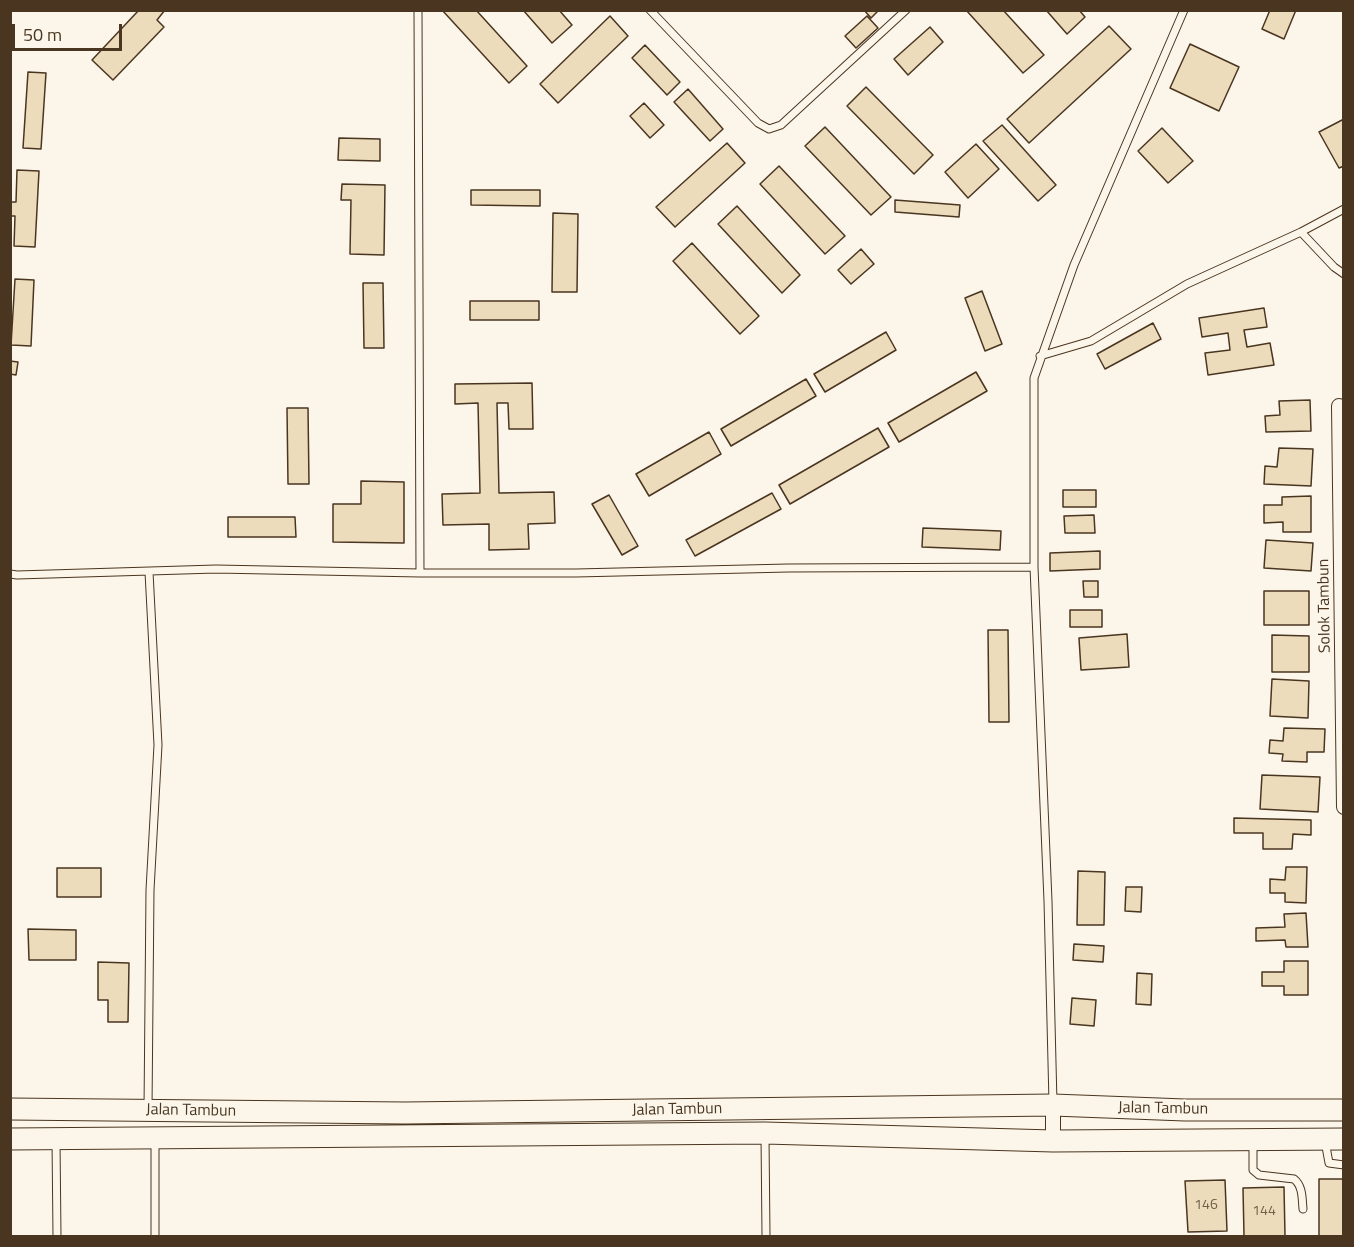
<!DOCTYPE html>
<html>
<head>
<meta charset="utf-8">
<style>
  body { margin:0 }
  #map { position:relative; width:1354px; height:1247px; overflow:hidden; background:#fbf6e9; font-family:"Titillium Web",sans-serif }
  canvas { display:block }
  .frame { position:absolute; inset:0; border:12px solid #4a3520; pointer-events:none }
  .scale { position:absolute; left:12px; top:24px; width:110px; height:27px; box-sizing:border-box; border:3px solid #4a3520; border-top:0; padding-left:8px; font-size:18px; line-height:21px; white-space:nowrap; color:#4a3520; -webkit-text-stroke:4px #fbf6e9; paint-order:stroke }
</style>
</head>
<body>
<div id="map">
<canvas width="1354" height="1247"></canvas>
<div class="frame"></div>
<div class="scale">50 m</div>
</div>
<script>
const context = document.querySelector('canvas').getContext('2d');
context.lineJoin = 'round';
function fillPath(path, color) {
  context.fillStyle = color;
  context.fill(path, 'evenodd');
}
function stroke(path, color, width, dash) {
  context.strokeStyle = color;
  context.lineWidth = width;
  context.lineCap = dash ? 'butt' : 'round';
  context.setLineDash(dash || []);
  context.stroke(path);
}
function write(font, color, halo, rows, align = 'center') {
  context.font = font + ' "Titillium Web",sans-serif';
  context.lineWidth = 4.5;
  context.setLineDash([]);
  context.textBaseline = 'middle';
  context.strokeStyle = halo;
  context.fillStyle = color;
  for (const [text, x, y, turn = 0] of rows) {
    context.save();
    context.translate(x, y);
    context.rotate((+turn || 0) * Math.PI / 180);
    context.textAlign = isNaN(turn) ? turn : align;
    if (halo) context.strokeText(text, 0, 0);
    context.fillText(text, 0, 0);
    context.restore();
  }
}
const building = new Path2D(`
  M139,10H165L157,20L164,27L113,80L92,60Z
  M442,10H476L527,66L509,83Z
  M523,10H559L572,25L552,43Z
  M864,10H879L871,18Z
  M966,10H1003L1044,55L1023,73Z
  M1046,10H1079L1085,17L1067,34Z
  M1270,10H1296L1284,39L1262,29Z
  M610,16L628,36L558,103L540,84Z
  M867,16L878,28L856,48L845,36Z
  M1109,26L1131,49L1029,143L1007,119Z
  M930,27L943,42L908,75L894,59Z
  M1190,44L1239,67L1219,111L1170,88Z
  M645,45L680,82L667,95L632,58Z
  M28,72L46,73L41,149L23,148Z
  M866,87L933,155L914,174L847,106Z
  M688,89L723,129L710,141L674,102Z
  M644,103L664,125L650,138L630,116Z
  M1344,119V166L1339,168L1319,132Z
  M1002,125L1056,185L1038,201L983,141Z
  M825,127L891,197L871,215L805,146Z
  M1162,128L1193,161L1168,183L1138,151Z
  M339,138L380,139V161L338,160Z
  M727,143L745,163L675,227L656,207Z
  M976,144L999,169L968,198L945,172Z
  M779,166L845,236L825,254L760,184Z
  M17,170L39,171L35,247L14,246L15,216H10V202H16Z
  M342,184L385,185L384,255L350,254L351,200H341Z
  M471,190H540V206L471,205Z
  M895,200L960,205L959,217L895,212Z
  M737,206L800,275L782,293L718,224Z
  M553,213L578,214L577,292H552Z
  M692,243L759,316L740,334L673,261Z
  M861,249L874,264L851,284L838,270Z
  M15,279L34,280L31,346L11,345Z
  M363,283H383L384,348H364Z
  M982,291L1002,344L985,351L965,298Z
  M470,301H539V320H470Z
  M1264,308L1267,327L1244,330L1247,347L1270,343L1274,365L1208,375L1205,353L1230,350L1228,333L1202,337L1199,318Z
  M1153,323L1161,339L1105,369L1097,354Z
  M886,332L896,350L825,392L814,374Z
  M10,361L18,362L16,375L10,374Z
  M976,372L987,391L899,442L888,423Z
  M806,379L816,396L731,446L721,429Z
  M532,383L533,429H509L508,403H497L499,493L554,492L555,523L528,524L529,549L489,550V524L443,525L442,494L480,493L478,403L455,404V384Z
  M1310,400L1311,431L1266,432L1265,416L1280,415L1279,401Z
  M287,408H308L309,484H288Z
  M878,428L889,447L790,504L779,485Z
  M709,432L721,454L649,496L636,474Z
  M1279,448L1313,449L1311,486L1264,484L1265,466L1277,467Z
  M361,481L404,482V543L333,542V504H361Z
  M1063,490H1096V507H1063Z
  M772,493L781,509L695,556L686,540Z
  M609,495L638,546L622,555L592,504Z
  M1311,496V532H1283V522L1264,523V505H1282V497Z
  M1094,515L1095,533H1065L1064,516Z
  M228,517H295L296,537H228Z
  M923,528L1001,531L1000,550L922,547Z
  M1266,540L1313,543L1311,571L1264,568Z
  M1100,551V569L1050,571V553Z
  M1083,581H1098V597H1084Z
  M1264,591H1309V625H1264Z
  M1070,610H1102V627H1070Z
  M988,630H1008L1009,722H989Z
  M1127,634L1129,667L1081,670L1079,638Z
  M1272,635L1309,636V672H1272Z
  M1272,679L1309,681L1308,718L1270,716Z
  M1284,728L1325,729L1324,752H1307V762L1282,761L1283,754L1269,753L1270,740L1283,741Z
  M1262,775L1320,777L1318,812L1260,809Z
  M1234,818L1311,820V835L1293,834L1292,849H1263V833H1234Z
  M1286,867H1307L1306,903L1285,902V893H1270V879L1285,880Z
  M57,868H101V897H57Z
  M1078,871L1105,872L1104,925H1077Z
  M1126,887H1142L1141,912L1125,911Z
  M1306,913L1308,947H1286L1285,940L1256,941V928L1285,927L1284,914Z
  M28,929L76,930V960H29Z
  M1074,944L1104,946L1103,962L1073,960Z
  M1284,961H1308V995H1284V986H1262V972H1284Z
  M98,962L129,963L128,1022H108V1000H98Z
  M1137,973L1152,974L1151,1005L1136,1004Z
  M1072,998L1096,1000L1094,1026L1070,1024Z
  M1319,1179H1344V1236H1319Z
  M1225,1180L1227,1231L1188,1232L1185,1181Z
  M1284,1187L1285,1236H1244L1243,1188Z`);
const service = new Path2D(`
  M418,10L420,573
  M650,10L758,123L769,129L781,125L906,10
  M1301,232L1334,267L1344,274
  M1040,356L1091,341L1187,284L1301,232L1344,209
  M10,574L17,575L216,569L420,573H576L788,568L1034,567
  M1053,1103L1048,901L1034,567V378L1074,265L1184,10
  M148,1109L150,890L158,745L149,572
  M765,1136L766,1236
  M56,1141L57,1236
  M1325,1141L1329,1163L1344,1165
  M1253,1142V1170L1259,1175L1294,1179C1303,1186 1302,1199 1303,1209
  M155,1236V1140`);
const minor = new Path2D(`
  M1339,406L1344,807
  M1053,1141V1105`);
const primary = new Path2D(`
  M10,1109L405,1113L1053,1105L1185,1110H1344
  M10,1139L765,1133L1053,1141L1344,1139`);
const numberNames = [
  ["146",1206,1206],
  ["144",1264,1212]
];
const streetNames = [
  ["Solok Tambun",1325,606,-91],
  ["Jalan Tambun",1163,1109,1],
  ["Jalan Tambun",677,1110,-1],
  ["Jalan Tambun",191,1111,1]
];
fillPath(building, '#ecdcbc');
stroke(building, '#4a3520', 1.5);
stroke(service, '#4a3520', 9);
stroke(minor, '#4a3520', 16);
stroke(primary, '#4a3520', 23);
stroke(service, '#fbf6e9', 7);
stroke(minor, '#fbf6e9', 14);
stroke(primary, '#fbf6e9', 21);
write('14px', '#725f47', null, numberNames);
write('16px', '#4a3520', '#fbf6e9', streetNames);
</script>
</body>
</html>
